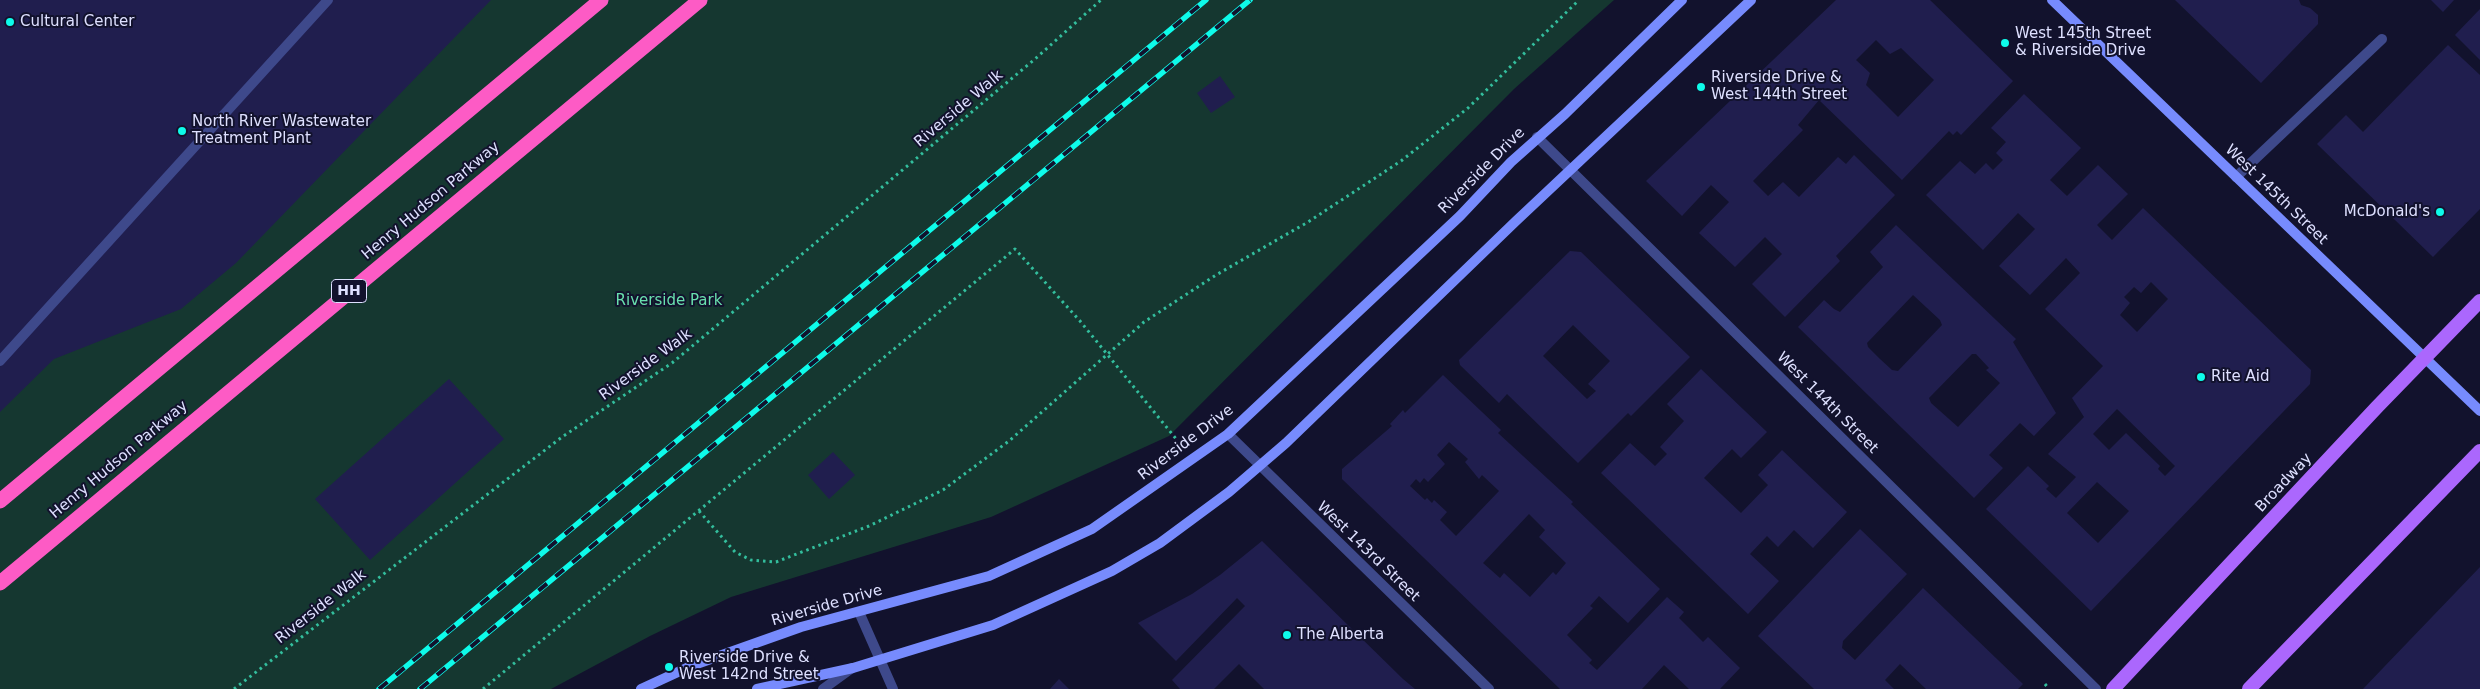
<!DOCTYPE html>
<html>
<head>
<meta charset="utf-8">
<style>
  body { margin:0 }
  canvas { display:block; background:#12122d }
</style>
</head>
<body>
<canvas width="2480" height="689"></canvas>
<script>
const context = document.querySelector('canvas').getContext('2d');
context.lineJoin = 'round';
function fillPath(path, color) {
  context.fillStyle = color;
  context.fill(path, 'evenodd');
}
function stroke(path, color, width, dash) {
  context.strokeStyle = color;
  context.lineWidth = width;
  context.lineCap = dash ? 'butt' : 'round';
  context.setLineDash(dash || []);
  context.stroke(path);
}
function write(font, color, halo, rows, align = 'center') {
  context.font = font + ' "DejaVu Sans",sans-serif';
  context.lineWidth = 4;
  context.setLineDash([]);
  context.textBaseline = 'middle';
  context.strokeStyle = halo;
  context.fillStyle = color;
  for (const [text, x, y, turn = 0] of rows) {
    context.save();
    context.translate(x, y);
    context.rotate((+turn || 0) * Math.PI / 180);
    context.textAlign = isNaN(turn) ? turn : align;
    if (halo) context.strokeText(text, 0, 0);
    context.fillText(text, 0, 0);
    context.restore();
  }
}
const green = new Path2D(`
  M0,0H1614L1514,89L1169,436L991,517L731,597L650,636L551,689H0Z`);
const building = new Path2D(`
  M0,0H491L236,263L181,309L54,359L0,412Z
  M1836,0H1930L2013,81L1961,135L1957,131L1953,135L1949,131L1902,180L1819,100L1798,125L1803,130L1753,181L1768,196L1783,182L1799,197L1838,157L1846,164L1854,155L1895,195L1836,256L1840,261L1785,317L1752,284L1782,254L1765,237L1735,267L1699,233L1729,202L1711,185L1682,216L1646,181ZM1876,40L1890,54L1901,48L1934,80L1898,117L1866,85L1870,73L1856,60Z
  M2175,0H2299L2301,5L2310,8L2318,15V24L2261,83Z
  M2431,0H2454L2443,12Z
  M2480,9V60L2455,35Z
  M2448,45L2480,75V209L2433,257L2317,144L2346,115L2363,132Z
  M1220,76L1235,97L1211,113L1197,93Z
  M2024,94L2081,148L2050,180L2067,196L2098,165L2128,194L2097,225L2112,240L2143,208L2311,370L2310,384L2091,611L1986,509L2028,466L2049,486L2046,489L2056,498L2076,477L2048,454L2084,417L2072,398L2103,366L2045,309L2080,273L2066,258L2030,295L1999,266L2035,229L2018,213L1983,250L1926,195L1960,161L1975,174L1986,163L1993,170L2003,160L1996,153L2006,142L1991,128ZM2151,282L2168,299L2137,332L2120,315L2130,303L2124,297L2134,287L2141,293ZM2117,409L2175,466L2165,476L2158,469L2160,466L2126,433L2109,450L2093,434ZM2097,482L2129,511L2098,543L2067,513Z
  M1896,225L2016,339L2013,342L2056,413L2034,436L2020,423L1989,455L2003,468L1974,498L1798,327L1824,300L1834,309L1840,312L1883,267L1870,252ZM1913,295L1940,320L1942,325L1898,371L1892,370L1880,359L1868,347L1867,343ZM1972,354H1976L1989,368L1986,370L2000,383L1958,427L1931,403L1929,398Z
  M1570,251L1581,252L1690,357L1631,416L1628,413L1578,463L1507,394L1499,403L1460,365L1459,360ZM1573,325L1610,361L1588,384L1596,391L1587,399L1543,356Z
  M1701,369L1767,432L1741,458L1732,449L1704,478L1741,513L1768,485L1758,475L1782,450L1847,512L1813,548L1794,530L1778,547L1767,536L1750,554L1779,581L1748,614L1601,473L1630,443L1655,466L1667,454L1660,447L1684,421L1667,404Z
  M1443,375L1501,430L1498,433L1573,502L1571,504L1660,589L1628,623L1599,596L1590,606L1593,608L1567,635L1592,660L1589,663L1597,670L1667,597L1684,612L1679,618L1703,642L1708,637L1740,668L1720,689H1689L1664,665L1642,689H1560L1342,479V469L1392,426L1390,424L1403,410L1405,413ZM1449,442L1468,459L1465,462L1479,479L1482,475L1499,491L1456,536L1440,520L1447,512L1434,500L1432,503L1427,498L1425,500L1410,486L1416,479L1420,483L1424,478L1428,482L1445,464L1437,455ZM1529,514L1545,530L1539,537L1566,563L1556,575L1553,572L1530,597L1504,573L1500,578L1483,563Z
  M449,379L504,439L370,560L315,499Z
  M833,452L855,475L829,499L808,475Z
  M1860,529L1907,574L1843,641L1842,648L1855,660L1923,588L2023,684L2018,689H1926L1900,664L1885,680L1894,689H1814L1758,636Z
  M1262,541L1403,679L1415,689H1264L1239,664L1214,689H1180L1172,680L1245,606L1237,598L1176,661L1138,623L1192,594L1220,575Z
  M2480,567V689H2363L2384,667Z
  M1059,679L1069,689H1050Z`);
const path = new Path2D(`
  M699,511L735,552L751,560L776,562L869,526L943,490L1009,441L1144,322L1216,275L1308,222L1401,161L1468,108L1579,0
  M2045,684L2049,689
  M234,689L562,437L672,363L1035,59L1101,0
  M483,689L1015,249L1080,321L1177,440`);
const service = new Path2D(`
  M2236,177L2382,39
  M0,361L328,0`);
const minor = new Path2D(`
  M1537,137L2096,689
  M1228,434L1489,689
  M859,612L893,689
  M823,689L852,668`);
const secondary = new Path2D(`
  M2052,0L2480,411
  M641,689L691,666L801,627L989,576L1092,529L1228,434L1460,216L1511,162L1565,114L1682,0
  M757,689L853,668L993,625L1112,571L1160,543L1229,492L1286,443L1516,221L1751,0`);
const primary = new Path2D(`
  M2113,689L2377,407L2480,301
  M2249,689L2480,451`);
const motorway = new Path2D(`
  M0,501L601,0
  M0,583L700,0`);
const rail = new Path2D(`
  M379,689L1206,0
  M420,689L1250,0`);
const markers = [
  [10,22,5,"#0efbea"],
  [2005,43,5,"#0efbea"],
  [1701,87,5,"#0efbea"],
  [182,131,5,"#0efbea"],
  [2440,212,5,"#0efbea"],
  [2201,377,5,"#0efbea"],
  [1287,635,5,"#0efbea"],
  [669,667,5,"#0efbea"]
];
const shields = [
  [349,291,35]
];
const shieldNames = [
  ["HH",349,291]
];
const poiNames = [
  ["Cultural Center",20,22],
  ["West 145th Street",2015,34],
  ["& Riverside Drive",2015,51],
  ["Riverside Drive &",1711,78],
  ["West 144th Street",1711,95],
  ["North River Wastewater",192,122],
  ["Treatment Plant",192,139],
  ["McDonald's",2430,212,"right"],
  ["Rite Aid",2211,377],
  ["The Alberta",1297,635],
  ["Riverside Drive &",679,658],
  ["West 142nd Street",679,675]
];
const streetNames = [
  ["Riverside Walk",959,109,-40],
  ["Riverside Drive",1482,171,-45],
  ["West 145th Street",2276,195,44],
  ["Henry Hudson Parkway",431,201,-40],
  ["Riverside Walk",646,365,-36],
  ["West 144th Street",1827,403,45],
  ["Riverside Drive",1186,443,-37],
  ["Henry Hudson Parkway",119,460,-40],
  ["Broadway",2284,483,-47],
  ["West 143rd Street",1368,552,44],
  ["Riverside Drive",827,606,-16],
  ["Riverside Walk",321,607,-38]
];
const parkNames = [
  ["Riverside Park",669,301]
];
fillPath(green, '#153730');
fillPath(building, '#201e4e');
stroke(path, '#33be9d', 3, [2.5, 4]);
stroke(service, '#3e498b', 10);
stroke(minor, '#3e498b', 10);
stroke(secondary, '#778bfd', 10);
stroke(primary, '#ab67fd', 14);
stroke(motorway, '#fd5bc5', 15);
stroke(rail, '#0efbea', 5.5);
stroke(rail, '#12122d', 4, [11]);
for (const [x, y, r, color] of markers) {
  const dot = new Path2D();
  dot.arc(x, y, r, 0, 2 * Math.PI);
  context.fillStyle = color;
  context.fill(dot);
  stroke(dot, '#12122d', 2);
}
for (const [x, y, w] of shields) {
  const box = new Path2D();
  box.roundRect(x - w / 2, y - 11.5, w, 23, 4);
  context.fillStyle = '#12122d';
  context.fill(box);
  stroke(box, '#dee0ff', 1);
}
write('bold 14px', '#dee0ff', null, shieldNames);
write('15px', '#dee0ff', '#12122d', poiNames, 'left');
write('15px', '#dee0ff', '#12122d', streetNames);
write('15px', '#69e0ae', '#12122d', parkNames);
</script>
</body>
</html>
